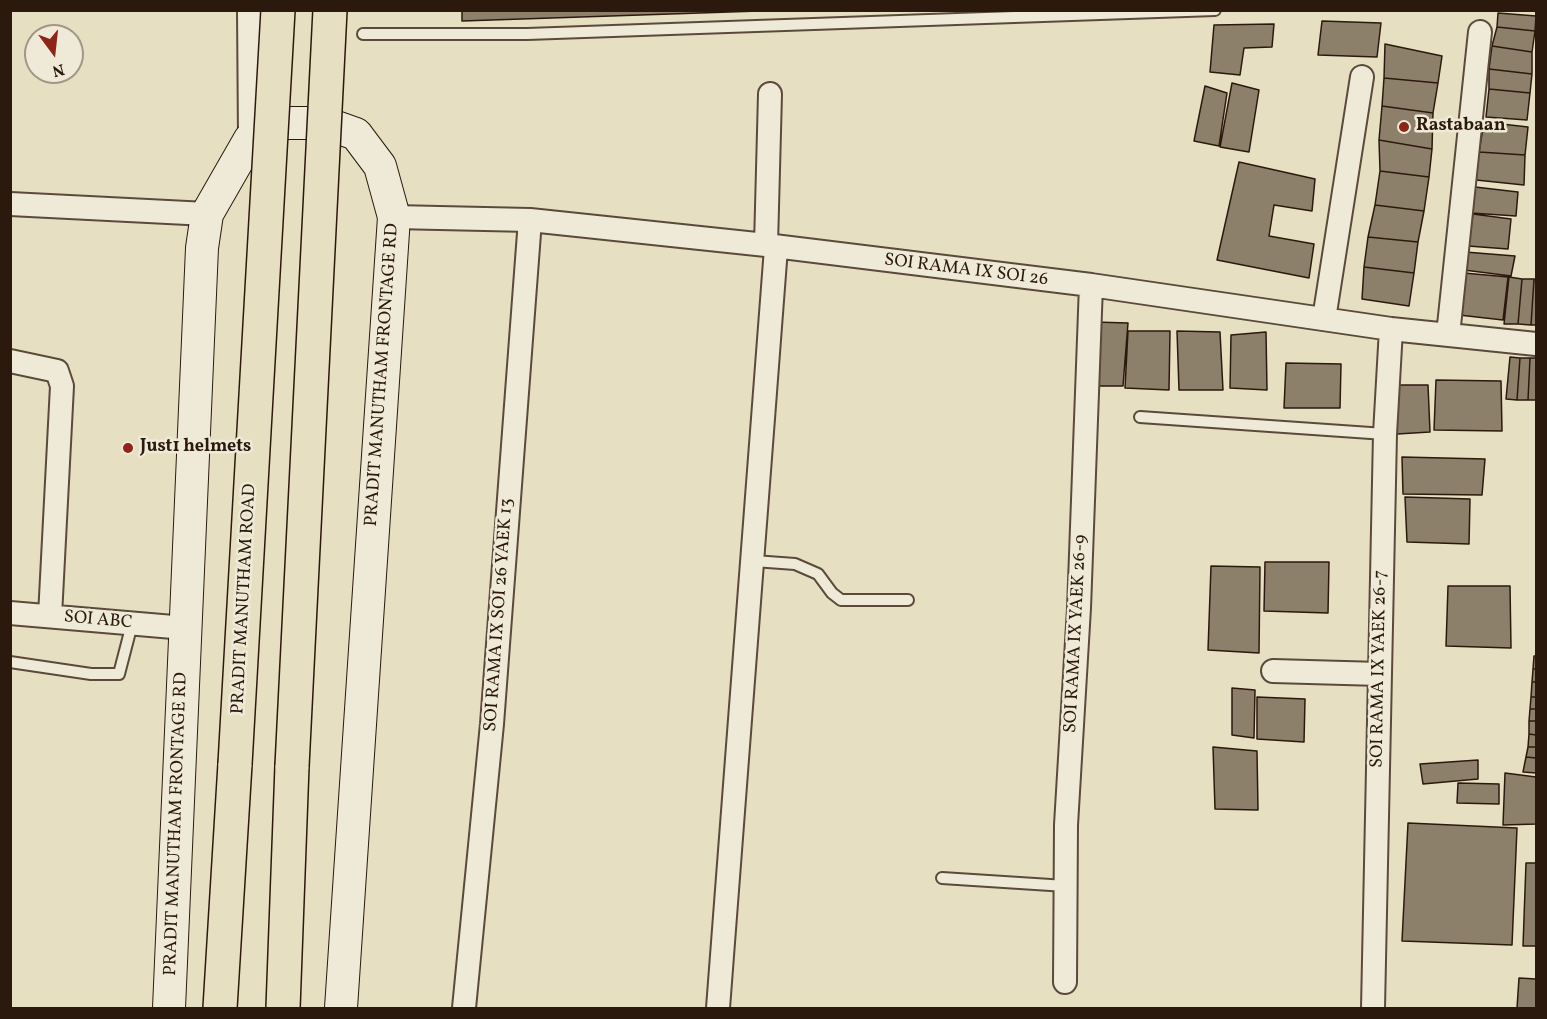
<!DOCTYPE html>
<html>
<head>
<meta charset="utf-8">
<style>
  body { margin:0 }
  #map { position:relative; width:1547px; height:1019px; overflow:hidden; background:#e7dfc1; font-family:Vollkorn,serif }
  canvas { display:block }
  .frame { position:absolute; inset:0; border:12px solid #2c190e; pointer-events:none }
  .north { position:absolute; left:24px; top:24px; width:60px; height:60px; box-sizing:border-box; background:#efead7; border:2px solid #a19687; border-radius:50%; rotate:165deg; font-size:16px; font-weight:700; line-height:24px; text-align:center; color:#2c190e }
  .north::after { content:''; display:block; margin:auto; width:21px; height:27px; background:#8f2418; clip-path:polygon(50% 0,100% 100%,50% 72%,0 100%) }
</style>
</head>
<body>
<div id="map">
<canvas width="1547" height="1019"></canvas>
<div class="frame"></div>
<div class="north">N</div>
</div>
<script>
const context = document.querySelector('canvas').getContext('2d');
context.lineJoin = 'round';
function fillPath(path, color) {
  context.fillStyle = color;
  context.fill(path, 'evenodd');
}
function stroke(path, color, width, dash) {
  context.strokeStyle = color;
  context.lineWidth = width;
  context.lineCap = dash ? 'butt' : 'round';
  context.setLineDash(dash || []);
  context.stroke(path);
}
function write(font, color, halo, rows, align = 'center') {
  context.font = font + ' Vollkorn,serif';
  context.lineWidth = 5;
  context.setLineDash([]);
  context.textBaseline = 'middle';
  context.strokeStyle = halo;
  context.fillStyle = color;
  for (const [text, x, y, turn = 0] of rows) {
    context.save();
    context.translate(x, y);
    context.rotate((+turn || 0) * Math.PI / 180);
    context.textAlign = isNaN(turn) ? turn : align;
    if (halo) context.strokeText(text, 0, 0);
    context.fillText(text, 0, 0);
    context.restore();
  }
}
const building = new Path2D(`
  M462,10H789L462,21Z
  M1498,13L1536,16L1535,31L1497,27Z
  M1322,21L1381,23L1377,57L1318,55Z
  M1274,24L1272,47L1244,48L1240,75L1210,72L1214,25Z
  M1497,27L1535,31L1532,52L1492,46Z
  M1385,44L1442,56L1438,83L1384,78Z
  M1492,46L1532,52V74L1489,69Z
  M1489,69L1532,74L1530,93L1489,89Z
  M1384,78L1438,83L1433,113L1382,106Z
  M1232,83L1259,90L1249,152L1220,147Z
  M1205,86L1227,93L1219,146L1194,141Z
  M1489,89L1530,93L1527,120L1486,117Z
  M1382,106L1433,113L1432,149L1379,140Z
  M1484,122L1528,127L1525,155L1479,152Z
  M1379,140L1432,149L1429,177L1380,171Z
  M1479,152L1525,155L1524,185L1476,180Z
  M1239,162L1315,179L1312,211L1274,205L1269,236L1314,244L1309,278L1217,260Z
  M1380,171L1429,177L1424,211L1375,205Z
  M1475,187L1518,192L1516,216L1471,213Z
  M1375,205L1424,211L1418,242L1368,237Z
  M1473,214L1511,219L1508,249L1468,246Z
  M1368,237L1418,242L1414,273L1364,267Z
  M1465,252L1515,256L1511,276L1464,270Z
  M1364,267L1414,273L1409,306L1362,299Z
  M1464,273L1508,277L1503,320L1459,315Z
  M1509,277L1522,279L1518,324H1504Z
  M1522,279H1534L1531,325L1518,324Z
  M1534,279L1536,280V325H1531Z
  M1094,322L1128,323L1123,386H1091Z
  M1128,331H1170L1169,390L1125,388Z
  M1177,331L1220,332L1223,390H1179Z
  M1266,332L1267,390L1230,388L1231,335Z
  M1510,357L1520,358L1517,400L1506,399Z
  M1520,358H1530L1528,400H1517Z
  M1530,358H1536V400H1528Z
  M1286,363L1341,364L1340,408H1284Z
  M1436,380L1501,381L1502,431L1434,430Z
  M1396,385H1428L1430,432L1397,434Z
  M1402,457L1485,459L1482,495L1403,494Z
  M1405,497L1470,499L1469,544L1407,542Z
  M1265,562H1329L1328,613L1264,611Z
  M1211,566L1260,567L1259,653L1208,650Z
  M1448,586H1510L1511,648L1446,646Z
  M1534,656H1536V669H1533Z
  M1533,669H1536V682H1532Z
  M1532,682H1536V697H1531Z
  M1232,688L1255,690L1254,738L1232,735Z
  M1257,697L1305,699L1304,742L1257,739Z
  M1531,697H1536V709H1530Z
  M1530,709H1536V721H1529Z
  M1529,721H1536V735L1529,734Z
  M1529,734L1536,735V747H1528Z
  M1213,747L1257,751L1258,810L1215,809Z
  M1528,747H1536V758L1526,757Z
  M1526,757L1536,758V773L1523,772Z
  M1478,760V779L1423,784L1420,764Z
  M1505,773L1536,777V824L1503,825Z
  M1458,783L1499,784V804L1457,803Z
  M1408,823L1517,828L1512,945L1402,941Z
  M1526,863H1536V946H1523Z
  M1519,978L1536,979V1008H1517Z`);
const lane = new Path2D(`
  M363,34H527L1215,10
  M1140,417L1385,434
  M754,561L795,564L818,574L832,593L841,600H908
  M10,662L91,674H119L132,624
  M942,878L1066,886`);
const street = new Path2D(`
  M249,10L250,139
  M10,204L207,214
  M394,217L530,220L766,245L1091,285L1391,329L1536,344
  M766,245L770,94
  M1324,319L1362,77
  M1448,335L1480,32
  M10,361L57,371L62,386L50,616
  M10,613L185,628
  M1273,671L1380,674
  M1065,982L1066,825L1079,608L1091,285
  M464,1008L492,724L530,220
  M718,1008L776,248
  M1373,1008L1385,434L1391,329`);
const secondary = new Path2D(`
  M169,1008L202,248L207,214L250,139L274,123H325L356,134L380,166L394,217L341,1008`);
const primary = new Path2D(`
  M220,1008L235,764
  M283,1008L292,766`);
const primaryBridge = new Path2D(`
  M235,764L278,10
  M292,766L330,10`);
const markers = [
  [1404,127,6,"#8f2418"],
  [128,448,6,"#8f2418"]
];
const poiNames = [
  ["Rastabaan",1416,127],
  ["Just1 helmets",140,448]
];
const streetNames = [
  ["SOI RAMA IX SOI 26",966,271,7],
  ["PRADIT MANUTHAM FRONTAGE RD",383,375,-86],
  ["PRADIT MANUTHAM ROAD",245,599,-87],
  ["SOI RAMA IX SOI 26 YAEK 13",500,615,-86],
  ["SOI ABC",98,621,5],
  ["SOI RAMA IX YAEK 26-9",1077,634,-87],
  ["SOI RAMA IX YAEK 26-7",1380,669,-89],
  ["PRADIT MANUTHAM FRONTAGE RD",177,824,-88]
];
fillPath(building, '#8d806b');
stroke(building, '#2c190e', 1.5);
stroke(lane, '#5b4a3b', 14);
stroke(street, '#5b4a3b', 26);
stroke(secondary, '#2c190e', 34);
stroke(primary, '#2c190e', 36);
stroke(lane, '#efead7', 10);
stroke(street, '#efead7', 22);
stroke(secondary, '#efead7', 32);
stroke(primary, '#e7dfc1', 33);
stroke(primaryBridge, '#2c190e', 36, []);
stroke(primaryBridge, '#e7dfc1', 33);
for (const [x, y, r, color] of markers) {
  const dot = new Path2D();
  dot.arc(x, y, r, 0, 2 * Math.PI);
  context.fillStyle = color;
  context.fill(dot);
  stroke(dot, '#efead7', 2);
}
write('bold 18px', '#2c190e', '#efead7', poiNames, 'left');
write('18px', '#2c190e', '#efead7', streetNames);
</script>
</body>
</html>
